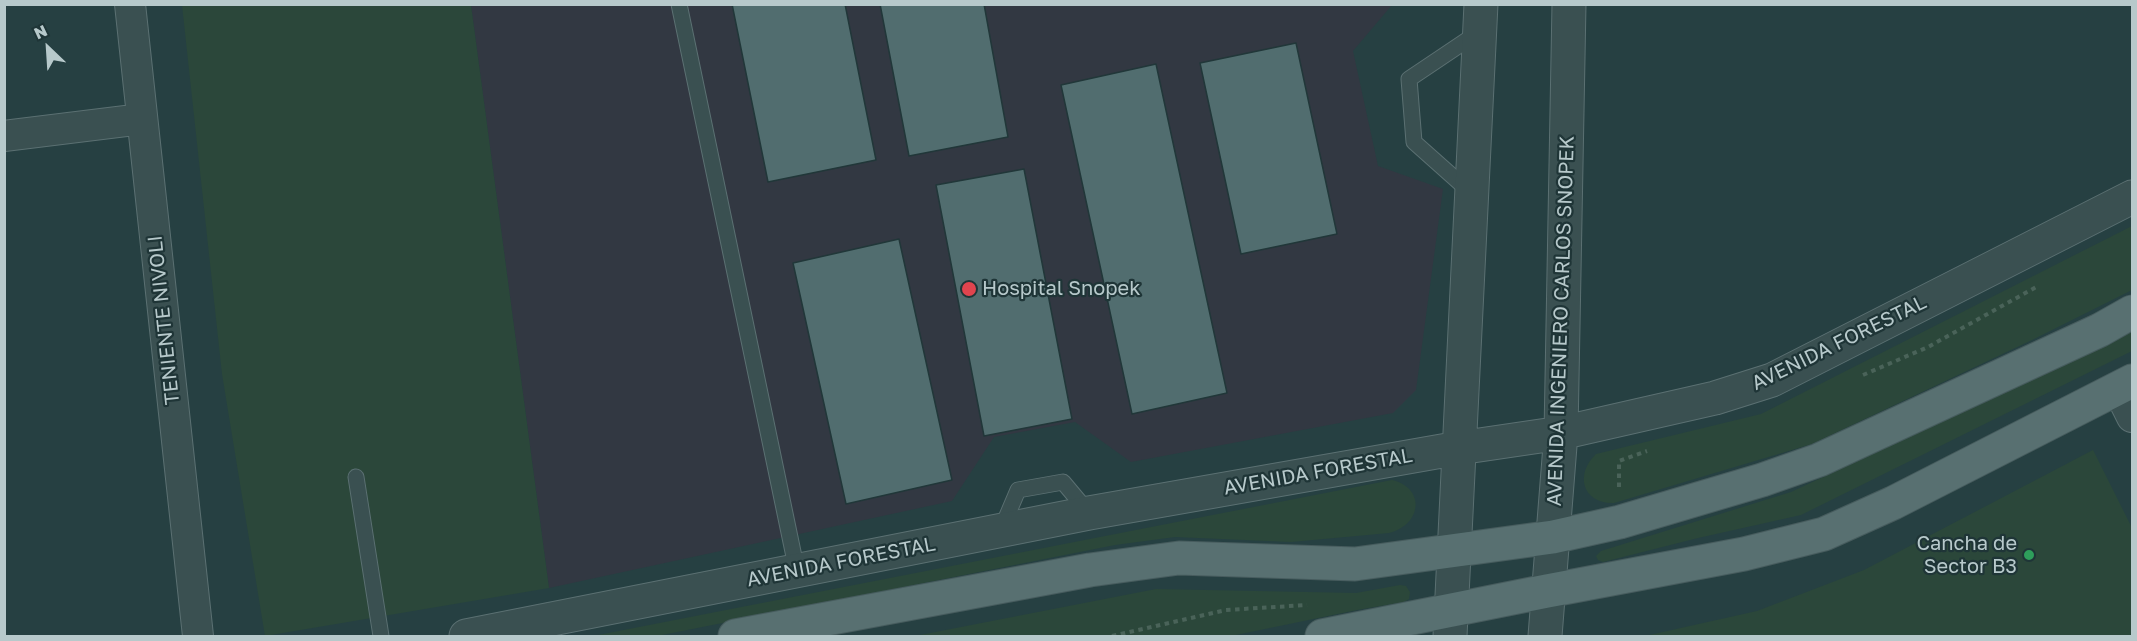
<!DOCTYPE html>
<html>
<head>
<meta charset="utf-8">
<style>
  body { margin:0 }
  #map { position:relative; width:2137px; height:641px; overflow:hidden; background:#264042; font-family:"Golos Text",sans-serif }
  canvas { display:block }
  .frame { position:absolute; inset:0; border:6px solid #b7c9cb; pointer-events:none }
  .north { position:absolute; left:18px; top:18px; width:60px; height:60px; -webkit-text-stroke:4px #1f3537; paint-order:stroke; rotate:335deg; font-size:16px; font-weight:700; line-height:24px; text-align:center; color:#b7c9cb }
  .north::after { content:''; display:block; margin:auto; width:21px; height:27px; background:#b7c9cb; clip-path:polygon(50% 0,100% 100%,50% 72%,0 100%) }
</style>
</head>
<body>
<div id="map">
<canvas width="2137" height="641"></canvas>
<div class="frame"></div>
<div class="north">N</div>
</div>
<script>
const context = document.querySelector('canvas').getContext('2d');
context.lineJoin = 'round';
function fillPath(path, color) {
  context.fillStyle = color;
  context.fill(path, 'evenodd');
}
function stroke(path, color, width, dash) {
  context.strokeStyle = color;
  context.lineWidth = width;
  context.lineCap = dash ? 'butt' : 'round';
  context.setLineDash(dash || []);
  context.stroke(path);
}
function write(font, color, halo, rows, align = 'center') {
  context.font = font + ' "Golos Text",sans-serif';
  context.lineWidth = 4.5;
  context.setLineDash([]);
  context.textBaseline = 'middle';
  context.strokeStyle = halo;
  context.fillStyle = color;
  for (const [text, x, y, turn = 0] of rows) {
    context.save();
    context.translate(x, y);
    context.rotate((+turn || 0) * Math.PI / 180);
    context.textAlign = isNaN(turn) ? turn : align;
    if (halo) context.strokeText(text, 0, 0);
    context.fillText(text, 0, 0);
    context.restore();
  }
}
const medical = new Path2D(`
  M471,5H1392L1353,51L1378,166L1443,189L1416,390L1393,413L1131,462L1075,422L994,437L952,501L549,588Z`);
const green = new Path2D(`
  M182,5H471L549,588L265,636L222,374Z
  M2132,226V290L2032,340L1812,444L1614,503C1583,504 1574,475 1596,454L1761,414Z
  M2132,332V351L1801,515L1698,538L1603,562L1598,560L1596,556L1601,551L1791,492L2073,361Z
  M2093,450L2132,528V636H1645L1757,611L1864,570Z
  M1392,480C1426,488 1422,525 1389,533L1291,542L1175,537L1115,545L657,636H593Z
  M1400,585L1406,586L1410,592L1409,599L1404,602L1357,610L1231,636H915L1156,589L1356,593Z`);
const building = new Path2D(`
  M732,4H845L876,160L768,182Z
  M880,4H984L1008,137L909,156Z
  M1296,43L1337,234L1241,254L1200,63Z
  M1156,64L1227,393L1132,414L1061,85Z
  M1024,169L1072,419L984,436L936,185Z
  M899,239L952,480L846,504L793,263Z`);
const path = new Path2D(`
  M1863,375L1928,347L2038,286
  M1619,487V461L1647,451
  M1112,636L1226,610L1307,605`);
const service = new Path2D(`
  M679,4L797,571
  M1469,191L1414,142L1409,79L1479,32
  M356,477L381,636
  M1001,530L1018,490L1063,482L1089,513`);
const minor = new Path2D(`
  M130,4L198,636
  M4,136L142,119
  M2118,389L2132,417`);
const tertiary = new Path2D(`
  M466,636L1089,513L1459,448L1561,433L1715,398L1772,380L2132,197
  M1450,636L1481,4
  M1545,636L1561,433L1569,4`);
const primary = new Path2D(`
  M735,636L1090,570L1179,558L1355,564L1553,537L1620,522L1762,480L1819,460L2100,330L2132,312
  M1322,636L1547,591L1744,554L1824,534L1893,503L2132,381`);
const markers = [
  [969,289,8,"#e0444e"],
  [2029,555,6,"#2e9e5b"]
];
const poiNames = [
  ["Hospital Snopek",982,289],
  ["Cancha de",2017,544,"right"],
  ["Sector B3",2017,567,"right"]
];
const streetNames = [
  ["TENIENTE NIVOLI",164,320,-96],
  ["AVENIDA INGENIERO CARLOS SNOPEK",1561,321,-88],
  ["AVENIDA FORESTAL",1839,343,-26],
  ["AVENIDA FORESTAL",1318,472,-10],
  ["AVENIDA FORESTAL",841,562,-11]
];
fillPath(medical, '#323842');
fillPath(green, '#2b473a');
fillPath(building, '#516d6f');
stroke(building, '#213739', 1.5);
stroke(service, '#5b7072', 17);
stroke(minor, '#5b7072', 32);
stroke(tertiary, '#5b7072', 35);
stroke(primary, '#475c5e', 35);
stroke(path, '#4a6359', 4, [4.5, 4.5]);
stroke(service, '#3a5051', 15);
stroke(minor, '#3a5051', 30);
stroke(tertiary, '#3a5051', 33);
stroke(primary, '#587071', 33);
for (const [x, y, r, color] of markers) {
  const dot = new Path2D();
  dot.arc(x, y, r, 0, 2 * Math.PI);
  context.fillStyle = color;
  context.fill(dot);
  stroke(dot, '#1f3537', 2);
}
write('20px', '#b7c9cb', '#1f3537', poiNames, 'left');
write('20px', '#b7c9cb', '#1f3537', streetNames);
</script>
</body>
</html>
